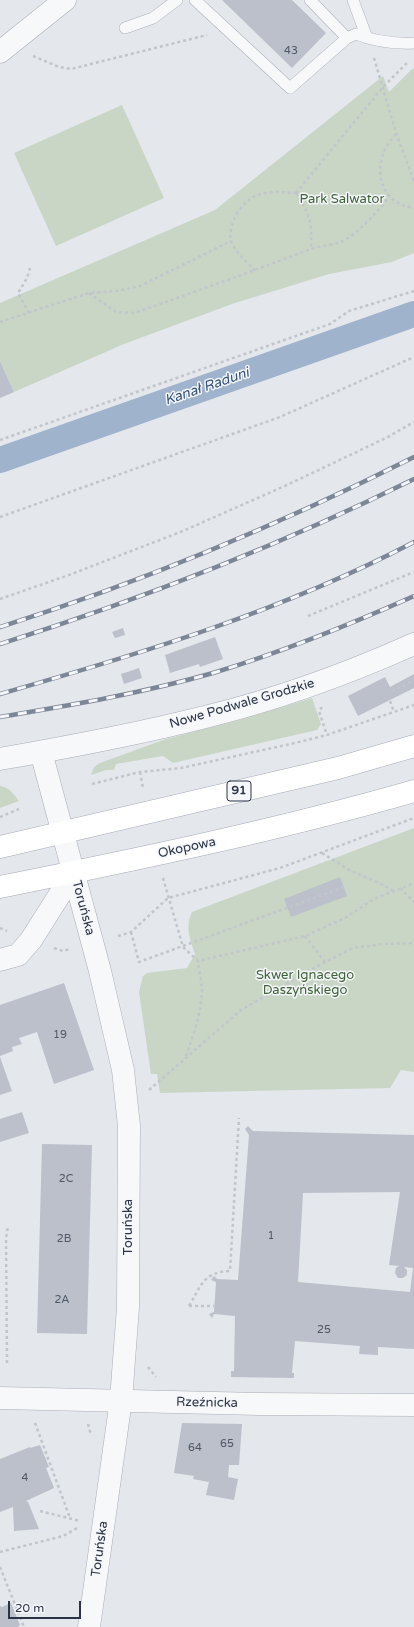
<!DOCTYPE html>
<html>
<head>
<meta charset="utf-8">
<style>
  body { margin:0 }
  #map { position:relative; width:414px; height:1627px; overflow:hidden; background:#e4e7ec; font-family:"Varela Round",sans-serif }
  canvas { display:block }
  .scale { position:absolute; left:8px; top:1601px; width:73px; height:18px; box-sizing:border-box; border:2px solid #2b3445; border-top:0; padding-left:5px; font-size:12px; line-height:14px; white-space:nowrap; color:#2b3445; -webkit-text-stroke:3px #f4f6f9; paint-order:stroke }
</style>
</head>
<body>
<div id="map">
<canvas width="414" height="1627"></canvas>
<div class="scale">20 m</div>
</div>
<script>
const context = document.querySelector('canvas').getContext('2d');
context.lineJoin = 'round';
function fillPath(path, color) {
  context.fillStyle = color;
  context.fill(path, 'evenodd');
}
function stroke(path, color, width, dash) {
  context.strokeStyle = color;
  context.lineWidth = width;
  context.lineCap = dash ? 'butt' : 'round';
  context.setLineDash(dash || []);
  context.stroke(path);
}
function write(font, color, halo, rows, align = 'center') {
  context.font = font + ' "Varela Round",sans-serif';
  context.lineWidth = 3;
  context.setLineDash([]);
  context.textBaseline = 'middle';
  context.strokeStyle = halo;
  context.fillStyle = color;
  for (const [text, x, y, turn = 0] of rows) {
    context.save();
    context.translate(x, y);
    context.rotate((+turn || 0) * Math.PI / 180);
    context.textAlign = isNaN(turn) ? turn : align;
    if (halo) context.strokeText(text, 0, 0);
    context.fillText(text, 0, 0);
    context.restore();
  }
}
const green = new Path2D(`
  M412,69H414V253L392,262L329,274L232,304L124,344L14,392L0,361V303L215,210L383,76L389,92Z
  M122,105L164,198L56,246L14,153Z
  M312,698L321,724L317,730L173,763L163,756L116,764L114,770H106L91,775L94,767L100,763L166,739L236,721Z
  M0,786C9,787 14,794 19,801L0,808Z
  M414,828V1072L401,1070L390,1088L160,1093L157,1074H151L139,992L143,976L147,973L187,968L195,954C190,939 185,927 192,912Z`);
const canal = new Path2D(`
  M0,460L414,314`);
const building = new Path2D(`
  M222,0H292L326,33L292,68Z
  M0,361L14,392L0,398Z
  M123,628L125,635L115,638L112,632Z
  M215,637L223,659L200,667L199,664L170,673L165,655Z
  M139,668L142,678L124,684L121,674Z
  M414,674V688L358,716L348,696L385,677L390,687Z
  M340,877L347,896L291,917L284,899Z
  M64,983L94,1070L54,1084L37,1032L19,1038L22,1044L12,1047L13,1051L0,1056V1005Z
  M0,1057L12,1091L0,1095Z
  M22,1112L29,1133L0,1142V1119Z
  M248,1126L253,1131L414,1135V1349L378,1347V1355L359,1354L360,1346L295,1341L292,1373H294V1378L231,1377V1371H234L235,1316L214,1314L212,1318L209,1314L214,1312L216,1282L211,1280L214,1276L217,1279L238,1280L249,1135L245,1129ZM400,1192L389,1265L399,1266L396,1268L395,1273L398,1278H403L407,1275V1270L404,1267L413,1268L410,1292L298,1282L303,1193Z
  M42,1144L92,1145L87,1334L37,1333Z
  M182,1423L242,1424L239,1465H229L228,1477L238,1479L234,1500L206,1495L209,1482L193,1479L194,1476L174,1473Z
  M40,1445L49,1467L46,1468L54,1488L26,1501L28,1502L39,1529L14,1531L13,1507L0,1512V1459L30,1447V1448Z
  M11,1603L20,1625L18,1627H0V1606L2,1607Z`);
const path = new Path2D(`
  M33,56L59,67L71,69L207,35
  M374,58L396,133L414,181
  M396,134C390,141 384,148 382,158C375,182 388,205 414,208
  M296,193L383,87L409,61
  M296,193C310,214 312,223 311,248
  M255,271C247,262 236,253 231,241C229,235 232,223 235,217C250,190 267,191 296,193
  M89,293L116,312L134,313C192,293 250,272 308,250C321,245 336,246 348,238C364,227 377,212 389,197
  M29,313L18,293L27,278L31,265
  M0,322L89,293L117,291L140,286L231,241
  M0,440L330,324L349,311L414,291
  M0,517L280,417L414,357
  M0,599L69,575L183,531L287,485L388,437L414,422
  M308,616L414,572
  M392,691L414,680
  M390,701L394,712
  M322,707L319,711L327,735
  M140,772L143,788
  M92,784L140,772L181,768L295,743L327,735L414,705
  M0,817L19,809
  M322,853L351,871L377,882L394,891
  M163,878L183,947L198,961L305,936L345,918L374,899L414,883
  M400,888L414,902
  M0,928L7,931
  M131,932L139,962L344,887
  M118,936L131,932L168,898L280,868L414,818
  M305,936L325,962
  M54,948L63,951L70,949
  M186,1056C193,1036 201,1014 202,992C202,982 199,971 198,961
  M149,1090L241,1010L325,962L353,948L383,944L414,943
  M189,1306C201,1286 203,1272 230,1271L239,1118
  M189,1306H214
  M7,1363L6,1238L8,1227
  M148,1367L156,1377
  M35,1423L70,1518
  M88,1424L91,1435
  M40,1511L80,1521
  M0,1552L63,1536L79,1527
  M0,1567L24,1627`);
const service = new Path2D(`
  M195,0L290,88L347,38L310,0
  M353,0L367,38
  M125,28L153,18L177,0
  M347,38L356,34C374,41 394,44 414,43`);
const minor = new Path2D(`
  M0,52L65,0
  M0,960L18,955L31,940L74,872
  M0,1398L259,1404L414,1405`);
const tertiary = new Path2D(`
  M41,752L100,971L123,1070L129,1126L128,1307L121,1400L89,1627
  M0,759C69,747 138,734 205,717C275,700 349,673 414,644`);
const primary = new Path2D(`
  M0,847L338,768L414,746
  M0,887C139,859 278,830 414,791`);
const rail = new Path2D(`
  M0,627C142,582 281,524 414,457
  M0,644C142,599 281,545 414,479
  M0,694C140,654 285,610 414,542
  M0,717C72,705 143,693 213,673C282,652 349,625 414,596`);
const numberNames = [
  ["43",291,51],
  ["19",60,1035],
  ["2C",66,1179],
  ["1",271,1236],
  ["2B",64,1239],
  ["2A",62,1300],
  ["25",324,1330],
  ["65",227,1444],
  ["64",195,1448],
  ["4",25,1478]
];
const shields = [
  [239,791,24]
];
const shieldNames = [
  ["91",239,791]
];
const parkNames = [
  ["Park Salwator",342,200],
  ["Skwer Ignacego",305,976],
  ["Daszyńskiego",305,991]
];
const streetNames = [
  ["Nowe Podwale Grodzkie",242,704,-16],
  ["Okopowa",187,848,-12],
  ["Toruńska",83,908,75],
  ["Toruńska",129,1227,-90],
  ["Rzeźnicka",207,1403,1],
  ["Toruńska",100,1549,-82]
];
const waterNames = [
  ["Kanał Raduni",207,387,-19]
];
fillPath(green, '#c9d6c5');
stroke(canal, '#9fb4cc', 26);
fillPath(building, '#bbc0ca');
stroke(service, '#a9aeb7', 12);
stroke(minor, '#a9aeb7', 23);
stroke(tertiary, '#a9aeb7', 23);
stroke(primary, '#a3abb8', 23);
stroke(path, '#c2c5cb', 2.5, [3, 3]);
stroke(service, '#f7f8fa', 11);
stroke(minor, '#f7f8fa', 22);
stroke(tertiary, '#f7f8fa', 22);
stroke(primary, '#fff', 22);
stroke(rail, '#7d8696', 4.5);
stroke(rail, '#f4f6f9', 3, [9]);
write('11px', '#4f5766', null, numberNames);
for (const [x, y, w] of shields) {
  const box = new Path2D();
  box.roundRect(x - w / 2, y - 10, w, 20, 3);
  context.fillStyle = '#f4f6f9';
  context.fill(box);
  stroke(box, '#2b3445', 1);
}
write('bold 12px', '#2b3445', null, shieldNames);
write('13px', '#3f6138', '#f4f6f9', parkNames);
write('13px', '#2b3445', '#f4f6f9', streetNames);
write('italic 14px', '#34527a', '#f4f6f9', waterNames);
</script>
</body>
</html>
